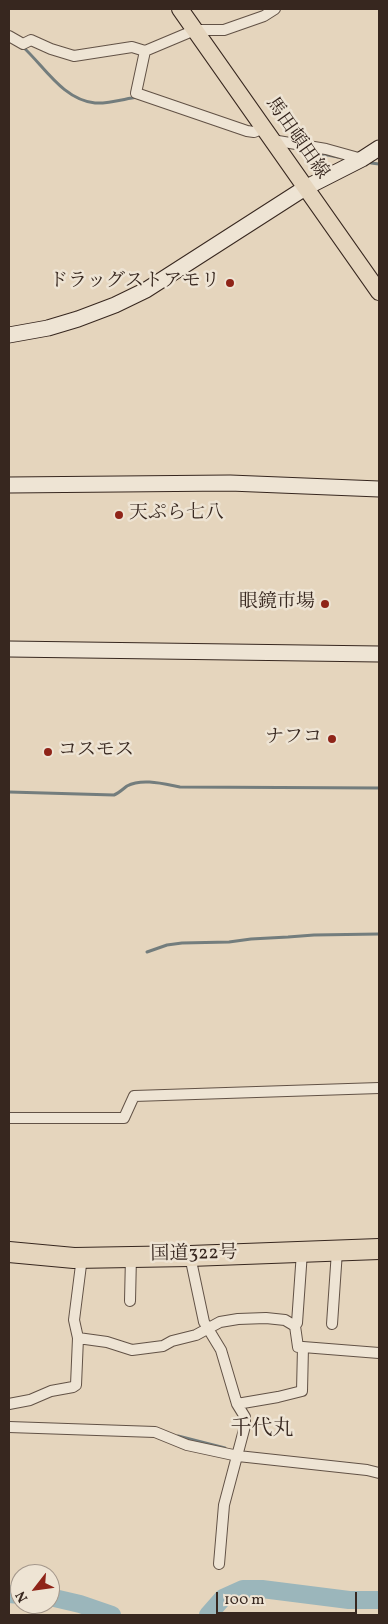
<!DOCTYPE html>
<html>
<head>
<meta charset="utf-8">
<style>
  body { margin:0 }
  #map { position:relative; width:388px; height:1624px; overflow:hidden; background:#e5d5bd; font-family:Vollkorn,serif }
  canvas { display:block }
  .frame { position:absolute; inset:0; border:10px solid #37271f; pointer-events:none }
  .north { position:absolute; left:10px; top:1564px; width:50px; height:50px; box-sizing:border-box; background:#eee4d4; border:1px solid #a5988c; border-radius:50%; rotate:240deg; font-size:14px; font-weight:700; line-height:20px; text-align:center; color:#37271f }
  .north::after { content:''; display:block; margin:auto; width:18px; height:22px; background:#8f2418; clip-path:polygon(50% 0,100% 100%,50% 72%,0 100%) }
  .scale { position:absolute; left:216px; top:1592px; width:141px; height:22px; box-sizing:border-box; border:2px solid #37271f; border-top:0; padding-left:6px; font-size:15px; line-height:18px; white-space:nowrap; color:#37271f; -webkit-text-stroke:4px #eee4d4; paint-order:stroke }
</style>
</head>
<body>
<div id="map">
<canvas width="388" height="1624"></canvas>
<div class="frame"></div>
<div class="north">N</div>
<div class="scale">100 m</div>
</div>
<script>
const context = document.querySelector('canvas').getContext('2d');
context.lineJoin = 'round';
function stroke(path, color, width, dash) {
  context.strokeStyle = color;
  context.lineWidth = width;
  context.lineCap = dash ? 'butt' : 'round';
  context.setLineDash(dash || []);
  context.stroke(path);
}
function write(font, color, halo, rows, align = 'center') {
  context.font = font + ' Vollkorn,"Noto Serif JP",serif';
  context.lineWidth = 5;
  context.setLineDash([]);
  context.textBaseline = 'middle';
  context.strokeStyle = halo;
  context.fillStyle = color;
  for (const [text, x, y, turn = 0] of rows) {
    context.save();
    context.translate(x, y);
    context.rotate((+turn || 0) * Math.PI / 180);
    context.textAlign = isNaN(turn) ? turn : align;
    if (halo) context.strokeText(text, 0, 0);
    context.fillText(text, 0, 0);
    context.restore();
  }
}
const stream = new Path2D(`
  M23,47C44,66 63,100 95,103C108,104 124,99 137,97
  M312,152L338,157
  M371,163L379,164
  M9,792L114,795C119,793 123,789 127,786C142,778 164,784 180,787L379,788
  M147,952L167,945L182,943L229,942L251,939L288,937L314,935L379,934
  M178,1436L225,1448`);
const river = new Path2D(`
  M9,1594L20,1595
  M50,1597L80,1604L112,1615
  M208,1615L223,1598L243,1589H262L349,1600H379`);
const street = new Path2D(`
  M9,36L23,44L31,40L51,49L74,56L132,47L145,51L195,30H224L264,16L275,9
  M145,51L136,93L247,131L254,132L264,128
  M272,140L326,149L362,159
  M9,1118H124L134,1096L379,1088
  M190,1256L204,1322L221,1350L237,1404L245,1417V1426L224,1505L219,1564
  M130,1301L131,1256
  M332,1324L337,1251
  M295,1326L297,1323L302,1252
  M78,1338L107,1342L132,1350L163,1346L172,1341L196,1335L220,1322L238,1319L266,1318L285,1320L295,1326L298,1347H303
  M9,1404L30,1400L51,1391L73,1387L76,1385L78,1338L74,1320L82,1257
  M237,1404L278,1397L302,1391L303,1347L379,1353
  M9,1427L155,1432L187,1445L238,1456L367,1470L379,1473`);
const secondary = new Path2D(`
  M9,335L48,328L78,319L115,305L146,290L305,188L362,159L379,148
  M9,485L230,483L379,489
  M9,649L379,654`);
const primary = new Path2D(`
  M180,9L379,292`);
const highway = new Path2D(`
  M9,1252L74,1258L190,1256L379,1249`);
const markers = [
  [230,283,5,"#8f2418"],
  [119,515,5,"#8f2418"],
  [325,604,5,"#8f2418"],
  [332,739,5,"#8f2418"],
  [48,752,5,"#8f2418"]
];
const streetNames = [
  ["馬田頓田線",296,139,55],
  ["国道322号",194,1255,-1]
];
const poiNames = [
  ["ドラッグストアモリ",220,283],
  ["天ぷら七八",129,515,"left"],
  ["眼鏡市場",315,604],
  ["ナフコ",322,739],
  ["コスモス",58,752,"left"]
];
const quarterNames = [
  ["千代丸",262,1430]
];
stroke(stream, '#737d7d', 3);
stroke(river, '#9bb6bb', 18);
stroke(street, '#625246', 12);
stroke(secondary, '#37271f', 17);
stroke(primary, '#37271f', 18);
stroke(highway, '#37271f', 22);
stroke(street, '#eee4d4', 10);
stroke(secondary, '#eee4d4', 15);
stroke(primary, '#e5d5bd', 16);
stroke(highway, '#e5d5bd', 20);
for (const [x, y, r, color] of markers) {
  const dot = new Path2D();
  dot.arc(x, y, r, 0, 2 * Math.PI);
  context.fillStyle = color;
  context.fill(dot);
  stroke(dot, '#eee4d4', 2);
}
write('19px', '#37271f', '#eee4d4', streetNames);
write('19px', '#37271f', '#eee4d4', poiNames, 'right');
write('21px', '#37271f', '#eee4d4', quarterNames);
</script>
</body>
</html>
